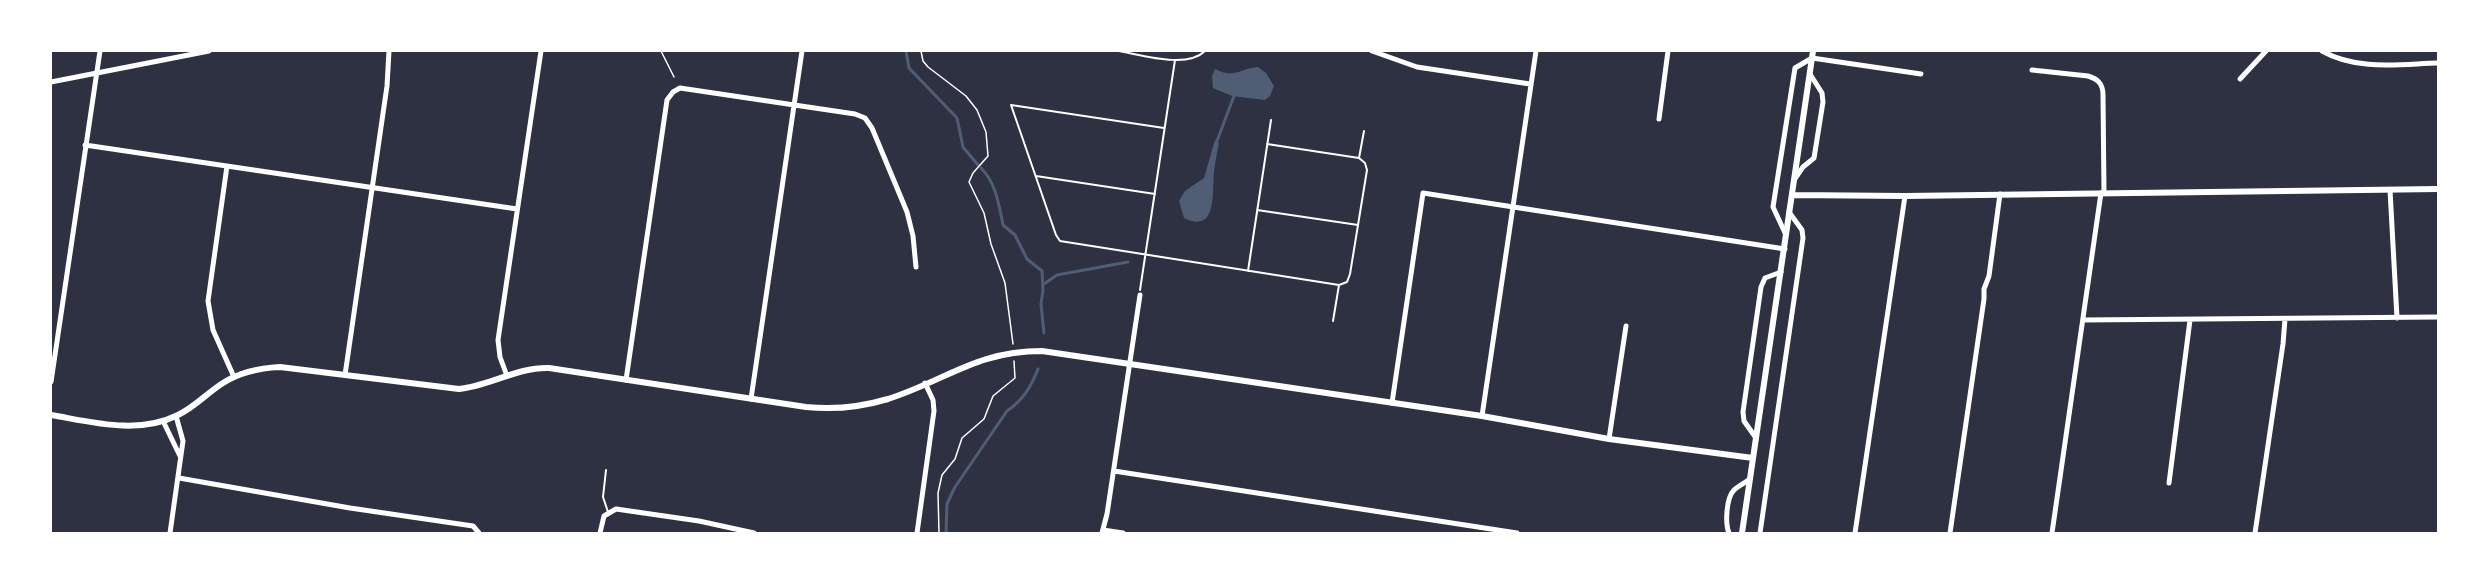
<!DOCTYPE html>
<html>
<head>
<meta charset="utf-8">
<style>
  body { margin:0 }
  #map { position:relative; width:2489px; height:584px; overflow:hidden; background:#2d3142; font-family:"PT Serif",serif }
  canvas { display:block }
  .frame { position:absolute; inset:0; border:52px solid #fff; pointer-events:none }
</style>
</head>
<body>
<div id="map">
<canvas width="2489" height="584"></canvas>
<div class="frame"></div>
</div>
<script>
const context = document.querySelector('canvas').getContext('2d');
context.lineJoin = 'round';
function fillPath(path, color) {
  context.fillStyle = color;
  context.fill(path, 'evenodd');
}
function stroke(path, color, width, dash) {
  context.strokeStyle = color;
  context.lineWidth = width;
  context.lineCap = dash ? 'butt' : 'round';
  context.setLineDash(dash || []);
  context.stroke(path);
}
const water = new Path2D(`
  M1258,67L1266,73L1274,86L1270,96L1265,100L1232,96L1213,88L1212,76L1215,69C1235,79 1238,69 1258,67Z
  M1215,140L1219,143C1217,153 1215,162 1214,172C1212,190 1218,235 1184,218L1179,201L1185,191L1204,178Z`);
const stream = new Path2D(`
  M906,51L909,68L957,118L963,147L978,165
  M1217,141L1234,96
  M981,168C996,183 999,205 1003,225L1015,235L1027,259L1042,271L1043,290L1041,304L1044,333
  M1044,284L1057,275L1128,262
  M946,533L947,504L955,487L1007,411C1023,400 1031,387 1038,369`);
const path = new Path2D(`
  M661,51L674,77
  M921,51L923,61L928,67L966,96L977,110L986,132L988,156L973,173L969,182L984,213L991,244L1005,283L1013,344
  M939,533L938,493L942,475L955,459L962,438L984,419L993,396L1015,378L1014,361`);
const service = new Path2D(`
  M1119,51C1142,55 1187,69 1205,51
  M1164,128L1011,105L1056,235L1060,241L1339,285L1347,282L1350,274L1367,170L1365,163L1359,158
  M1267,144L1359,158
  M1359,158L1364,131
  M1036,176L1155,194
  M1257,210L1358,225
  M1248,271L1271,120
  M1140,290L1175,60
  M1333,321L1339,285
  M606,470L603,497L608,512`);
const minor = new Path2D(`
  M1372,51L1417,67L1530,84
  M2322,51C2357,71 2400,64 2438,63
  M2032,70L2088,76C2098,79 2103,84 2103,95L2104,193
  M2240,79L2266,51
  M51,82L209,51
  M1659,119L1668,51
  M85,145L517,209
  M227,166L208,301L213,330L234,377
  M1794,180L1803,167L1814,158L1823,102L1822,93L1810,74
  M2390,190L2397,318
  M1786,235L1773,207L1795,68L1812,58L1921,74
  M2083,320L2438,317
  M345,375L387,86L389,51
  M507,376L500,357L498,340L541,51
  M626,380L667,100L673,92L680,88L855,114L865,118L872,128L907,212L913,236L916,267
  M51,382L100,51
  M751,399L802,51
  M1392,403L1423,193L1785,249
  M1482,416L1536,51
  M163,421L180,456
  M1756,438L1744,421L1743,412L1761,287L1765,278L1781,272
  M1609,439L1626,326
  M1114,471L1517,533
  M179,478L350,508L473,526L479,533
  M2169,483L2190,320
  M1103,530L1123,533
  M170,533L183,441L176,416
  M600,533L604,516L616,509L699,521L754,533
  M917,533L934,411L933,400L925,383
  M1102,533L1107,514L1140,295
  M1729,533C1725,524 1726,498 1734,490C1738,486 1745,483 1750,479
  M1760,533L1803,238L1802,230L1789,212
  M1855,533L1905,196
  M1950,533L1984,299V289L1989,276L2000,194
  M2052,533L2101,193
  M2255,533L2283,344L2285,319`);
const tertiary = new Path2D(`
  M1792,195L1905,196L2438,189
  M51,415C92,422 138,435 178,415C195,407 207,393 223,383C240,372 260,368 280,367L459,389C490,386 517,367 549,368L806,407C834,410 861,407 888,399C947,380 976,351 1042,351L1482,416L1609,439L1753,458
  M1742,533L1813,51`);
fillPath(water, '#4f5d75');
stroke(stream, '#4f5d75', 3);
stroke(path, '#fff', 1.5);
stroke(service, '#fff', 2);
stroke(minor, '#fff', 5);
stroke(tertiary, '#fff', 6);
</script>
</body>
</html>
